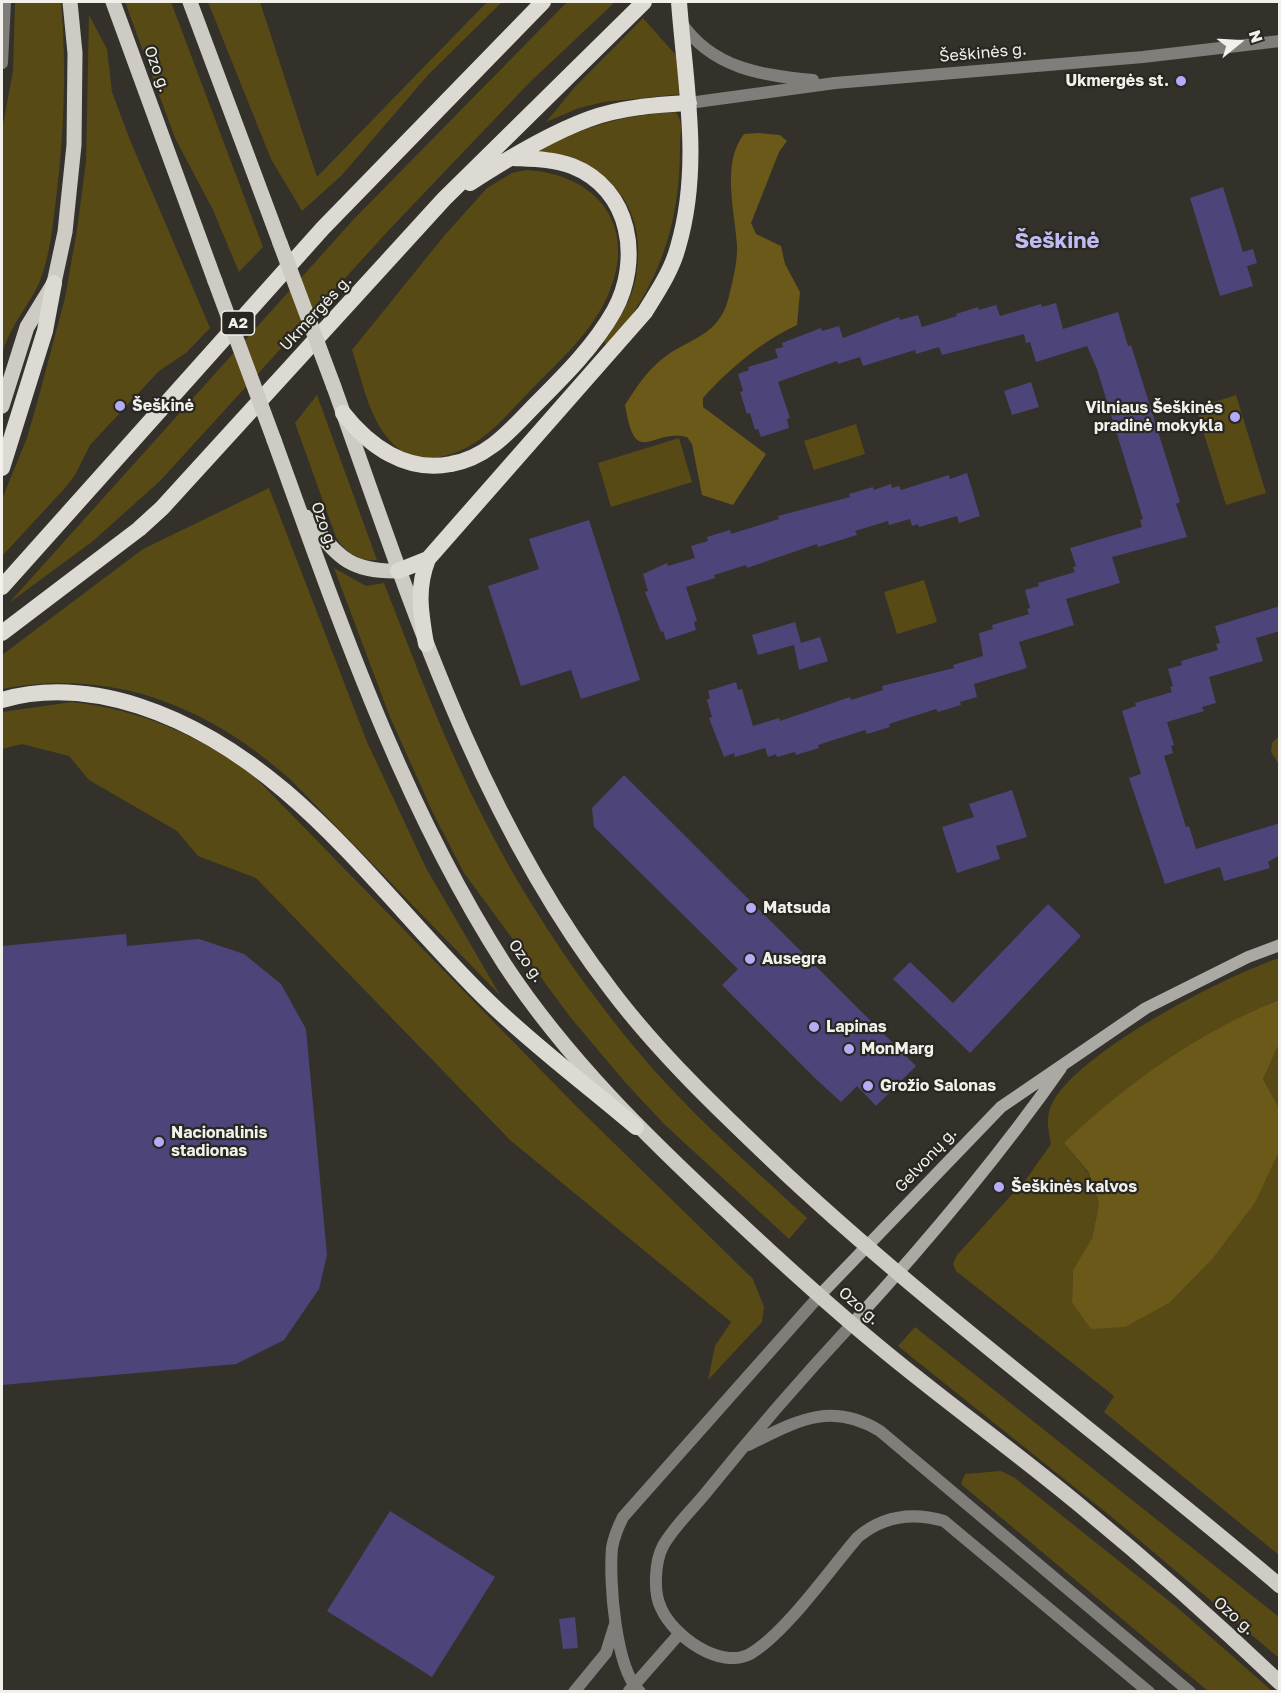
<!DOCTYPE html>
<html>
<head>
<meta charset="utf-8">
<style>
  body { margin:0 }
  #map { position:relative; width:1281px; height:1693px; overflow:hidden; background:#33312a; font-family:"Golos Text",sans-serif }
  canvas { display:block }
  .frame { position:absolute; inset:0; border:3px solid #f1f0eb; pointer-events:none }
  .north { position:absolute; left:1209px; top:12px; width:60px; height:60px; -webkit-text-stroke:4px #292721; paint-order:stroke; rotate:72deg; font-size:16px; font-weight:700; line-height:24px; text-align:center; color:#f1f0eb }
  .north::after { content:''; display:block; margin:auto; width:21px; height:27px; background:#f1f0eb; clip-path:polygon(50% 0,100% 100%,50% 72%,0 100%) }
</style>
</head>
<body>
<div id="map">
<canvas width="1281" height="1693"></canvas>
<div class="frame"></div>
<div class="north">N</div>
</div>
<script>
const context = document.querySelector('canvas').getContext('2d');
context.lineJoin = 'round';
function fillPath(path, color) {
  context.fillStyle = color;
  context.fill(path, 'evenodd');
}
function stroke(path, color, width, dash) {
  context.strokeStyle = color;
  context.lineWidth = width;
  context.lineCap = dash ? 'butt' : 'round';
  context.setLineDash(dash || []);
  context.stroke(path);
}
function write(font, color, halo, rows, align = 'center') {
  context.font = font + ' "Golos Text",sans-serif';
  context.lineWidth = 4.5;
  context.setLineDash([]);
  context.textBaseline = 'middle';
  context.strokeStyle = halo;
  context.fillStyle = color;
  for (const [text, x, y, turn = 0] of rows) {
    context.save();
    context.translate(x, y);
    context.rotate((+turn || 0) * Math.PI / 180);
    context.textAlign = isNaN(turn) ? turn : align;
    if (halo) context.strokeText(text, 0, 0);
    context.fillText(text, 0, 0);
    context.restore();
  }
}
const green = new Path2D(`
  M15,2H61C67,70 64,139 55,207C52,232 49,259 39,283C27,309 10,325 2,355V130L13,71Z
  M125,2H171L263,247L239,272L213,210L175,138Z
  M208,2H260L317,177L487,2H502L428,75L342,175L302,211L271,159Z
  M567,2H615L530,82L388,231L160,481L93,541L9,603L353,220Z
  M89,15L107,49L112,92L130,140L210,328L186,353L159,371L90,445L75,475L65,488L2,556V499L27,438L39,396L65,298L77,230L86,162Z
  M643,18L681,61L682,94L604,102L579,108L546,122L574,88Z
  M675,112C684,119 680,136 680,147C680,225 659,287 608,346L604,342C617,322 632,301 636,277C649,206 607,159 538,151C588,125 619,116 675,112Z
  M526,170C597,174 639,226 608,295C591,334 557,363 528,393C510,411 493,433 471,445C453,456 424,464 405,453C371,433 364,385 352,350L444,236L487,188L512,173Z
  M317,395L377,560C359,562 345,552 336,537L295,423Z
  M1236,395L1266,493L1226,505L1196,408Z
  M856,424L865,454L814,470L804,441Z
  M679,438L692,482L611,507L598,463Z
  M269,488L367,742L426,868L500,995L292,781C210,707 113,667 2,689V655L143,549Z
  M334,568L366,586L384,583C415,663 445,744 485,821C532,915 608,1024 681,1099C721,1141 765,1179 807,1218L789,1239L664,1124L624,1081L571,1018L464,873L433,813L390,717Z
  M924,580L937,622L897,634L884,592Z
  M72,702C141,710 191,733 249,771L575,1105L753,1279L764,1307L762,1322L708,1380L715,1346L731,1322L510,1140L256,878L198,856L177,831L89,780L69,756L22,744L2,749V712Z
  M1279,736V764L1271,752L1272,743Z
  M1279,958V1000L1266,1005L1064,1143L1089,1174L1099,1204L1092,1238L1073,1270L1072,1302L1214,1257L1255,1203L1279,1148V1555L1104,1412L1114,1396L956,1271L953,1264L957,1255L1027,1178L1051,1144C1048,1128 1045,1115 1054,1100C1086,1048 1221,978 1279,958Z
  M1279,1044V1108L1263,1079Z
  M915,1327L1279,1617V1658L1113,1518L898,1346Z
  M1001,1471L1015,1478L1179,1609L1272,1691H1208L961,1484L965,1474Z`);
const forest = new Path2D(`
  M758,133L780,135L787,141L779,152L751,223L756,234L781,246L785,264L800,292L797,325C762,341 729,369 703,398V407L766,454L733,505L702,495L692,444L687,437C650,428 636,470 625,405C637,386 648,369 666,356C693,337 718,335 728,300C732,284 738,261 737,245C735,212 721,163 744,134Z
  M1279,1000V1044L1263,1079L1279,1108V1151L1255,1203L1214,1257L1169,1303L1125,1327L1091,1329L1072,1302L1073,1270L1092,1238L1099,1204L1089,1173L1064,1143C1126,1084 1200,1031 1279,1000Z`);
const building = new Path2D(`
  M1223,187L1243,252L1253,249L1257,263L1247,266L1253,286L1220,296L1190,198Z
  M1056,303L1063,329L1118,312L1128,346L1131,345L1180,502L1176,504L1187,537L1112,557L1120,583L1066,599L1074,625L1019,642L1027,668L974,684L977,697L960,702L961,705L938,712L936,709L889,724L890,727L867,734L865,730L818,745L819,748L796,755L795,752L777,757L776,754L768,757L765,748L735,757L734,753L724,757L709,718L712,717L707,700L710,698L708,691L736,682L738,690L742,689L753,726L779,718L780,721L850,697L851,700L883,690L882,686L954,668L953,665L983,656L979,633L993,629L992,625L1029,614L1027,609L1030,608L1025,590L1039,586L1038,583L1075,572L1073,567L1076,566L1070,548L1142,527L1140,520L1143,519L1097,369L1087,346L1036,362L1030,342L1026,343L1024,334L942,355L939,347L916,354L915,350L863,366L860,357L838,364L837,361L778,382L790,418L787,419L789,428L761,437L758,429L755,430L750,413L747,414L740,392L743,391L738,374L749,370L748,367L778,358L775,349L783,347L782,343L821,328L822,331L839,326L843,338L899,317L900,320L918,315L922,327L957,316L956,314L978,307L979,310L996,305L1000,316L1041,304L1042,307Z
  M1031,382L1039,407L1012,415L1004,391Z
  M967,473L980,516L959,523L957,516L919,527L918,524L912,526L910,519L889,525L888,521L855,531L857,535L818,547L817,544L747,568L746,565L714,575L715,578L686,587L697,621L694,622L696,630L666,640L663,631L661,632L645,592L648,591L643,574L667,563L668,566L695,558L691,546L708,541L707,537L730,530L731,534L779,519L778,516L850,497L849,494L873,487L874,490L891,484L892,488L899,486L901,490L949,475L950,479Z
  M589,520L640,680L581,699L571,670L521,686L488,586L539,569L529,539Z
  M1280,606V631L1256,638L1263,661L1209,677L1216,703L1202,707L1204,711L1167,722L1174,745L1171,746L1173,753L1164,756L1186,827L1189,826L1196,849L1280,823V855L1268,862L1270,868L1224,881L1220,867L1165,884L1129,778L1141,774L1122,711L1136,706L1135,703L1172,692L1170,687L1173,686L1168,669L1182,665L1181,661L1218,650L1216,644L1220,643L1215,626Z
  M795,622L801,643L820,637L828,661L799,670L794,645L758,655L752,635Z
  M624,775L916,1066L876,1106L857,1086L841,1102L817,1080L722,985L738,969L594,827L592,808Z
  M1012,790L1027,837L996,846L1000,859L957,873L942,827L974,817L969,804Z
  M1048,904L1081,936L970,1053L893,979L910,962L953,1003Z
  M126,934L127,946L199,939L244,954L281,984L306,1029L327,1255L319,1289L284,1340L236,1364L2,1385V946Z
  M390,1511L495,1577L432,1677L327,1611Z
  M575,1617L578,1648L563,1649L559,1619Z`);
const minor = new Path2D(`
  M2,63L5,2
  M852,1324C803,1377 755,1432 709,1489C695,1507 674,1526 663,1546C655,1561 653,1592 661,1608C673,1636 720,1670 750,1654C785,1634 830,1569 858,1537C883,1516 913,1512 944,1521L1149,1692
  M748,1445C795,1422 830,1400 880,1431L1190,1692
  M629,1691L680,1633
  M574,1692L606,1653L615,1624
  M640,1692C615,1669 609,1580 612,1548C614,1536 618,1527 623,1517L820,1295`);
const tertiary = new Path2D(`
  M681,22C711,68 763,76 813,80
  M689,103L835,83L1143,57L1280,41`);
const secondary = new Path2D(`
  M820,1295L1001,1107L1146,1008L1248,957L1280,945
  M852,1324C927,1242 998,1158 1061,1068`);
const primary = new Path2D(`
  M113,2L215,281
  M190,2L280,243
  M334,387C409,596 475,813 612,991C662,1057 725,1116 785,1173C942,1319 1116,1446 1280,1586
  M2,406L27,327L54,283L65,232L74,145L75,53L70,2
  M274,440C339,620 401,803 505,965C567,1059 648,1138 730,1214C778,1259 826,1303 877,1345C944,1401 1016,1452 1083,1508C1151,1564 1216,1622 1280,1683
  M306,517C338,555 346,572 398,571`);
const trunk = new Path2D(`
  M470,183C507,159 548,134 589,119C621,107 656,105 689,103
  M343,413C369,446 406,473 451,464C489,458 513,427 538,402C565,375 595,345 614,311C642,260 631,189 572,166C553,159 533,159 513,158
  M2,468L45,331L54,283
  M398,571L428,559
  M2,587L323,228L543,2
  M2,633L139,529L162,508L444,199L644,2
  M426,644C421,614 416,589 428,559L645,312C658,291 672,270 678,247C702,166 685,83 679,2
  M2,700C47,687 95,692 139,706C290,755 379,895 488,1001C534,1046 587,1085 636,1127`);
const primaryBridge = new Path2D(`
  M280,243L334,387
  M215,281L274,440`);
const markers = [
  [1181,81,6,"#b5acf8"],
  [120,406,6,"#b5acf8"],
  [1235,417,6,"#b5acf8"],
  [751,908,6,"#b5acf8"],
  [750,959,6,"#b5acf8"],
  [814,1027,6,"#b5acf8"],
  [849,1049,6,"#b5acf8"],
  [868,1086,6,"#b5acf8"],
  [159,1142,6,"#b5acf8"],
  [999,1187,6,"#b5acf8"]
];
const shields = [
  [238,323,33]
];
const shieldNames = [
  ["A2",238,323]
];
const streetNames = [
  ["Šeškinės g.",983,53,-5],
  ["Ozo g.",157,69,70],
  ["Ukmergės g.",316,313,-47],
  ["Ozo g.",324,525,70],
  ["Ozo g.",526,961,55],
  ["Gelvonų g.",926,1160,-47],
  ["Ozo g.",859,1306,41],
  ["Ozo g.",1234,1616,41]
];
const poiNames = [
  ["Ukmergės st.",1169,81,"right"],
  ["Šeškinė",132,406],
  ["Vilniaus Šeškinės",1223,408,"right"],
  ["pradinė mokykla",1223,426,"right"],
  ["Matsuda",763,908],
  ["Ausegra",762,959],
  ["Lapinas",826,1027],
  ["MonMarg",861,1049],
  ["Grožio Salonas",880,1086],
  ["Nacionalinis",171,1133],
  ["stadionas",171,1151],
  ["Šeškinės kalvos",1011,1187]
];
const districtNames = [
  ["Šeškinė",1057,241]
];
fillPath(green, '#584a14');
fillPath(forest, '#6a5918');
fillPath(building, '#4d4579');
stroke(minor, '#7f7e7a', 12);
stroke(tertiary, '#7f7e7a', 12);
stroke(secondary, '#aba9a4', 12);
stroke(primary, '#cdcbc3', 15);
stroke(trunk, '#dcdad2', 16);
stroke(primaryBridge, '#cdcbc3', 15);
for (const [x, y, r, color] of markers) {
  const dot = new Path2D();
  dot.arc(x, y, r, 0, 2 * Math.PI);
  context.fillStyle = color;
  context.fill(dot);
  stroke(dot, '#292721', 2);
}
for (const [x, y, w] of shields) {
  const box = new Path2D();
  box.roundRect(x - w / 2, y - 12, w, 24, 4.5);
  context.fillStyle = '#292721';
  context.fill(box);
  stroke(box, '#f1f0eb', 1.5);
}
write('bold 15px', '#f1f0eb', null, shieldNames);
write('16px', '#f1f0eb', '#292721', streetNames);
write('bold 16px', '#f1f0eb', '#292721', poiNames, 'left');
write('bold 22px', '#c1bbf4', '#292721', districtNames);
</script>
</body>
</html>
